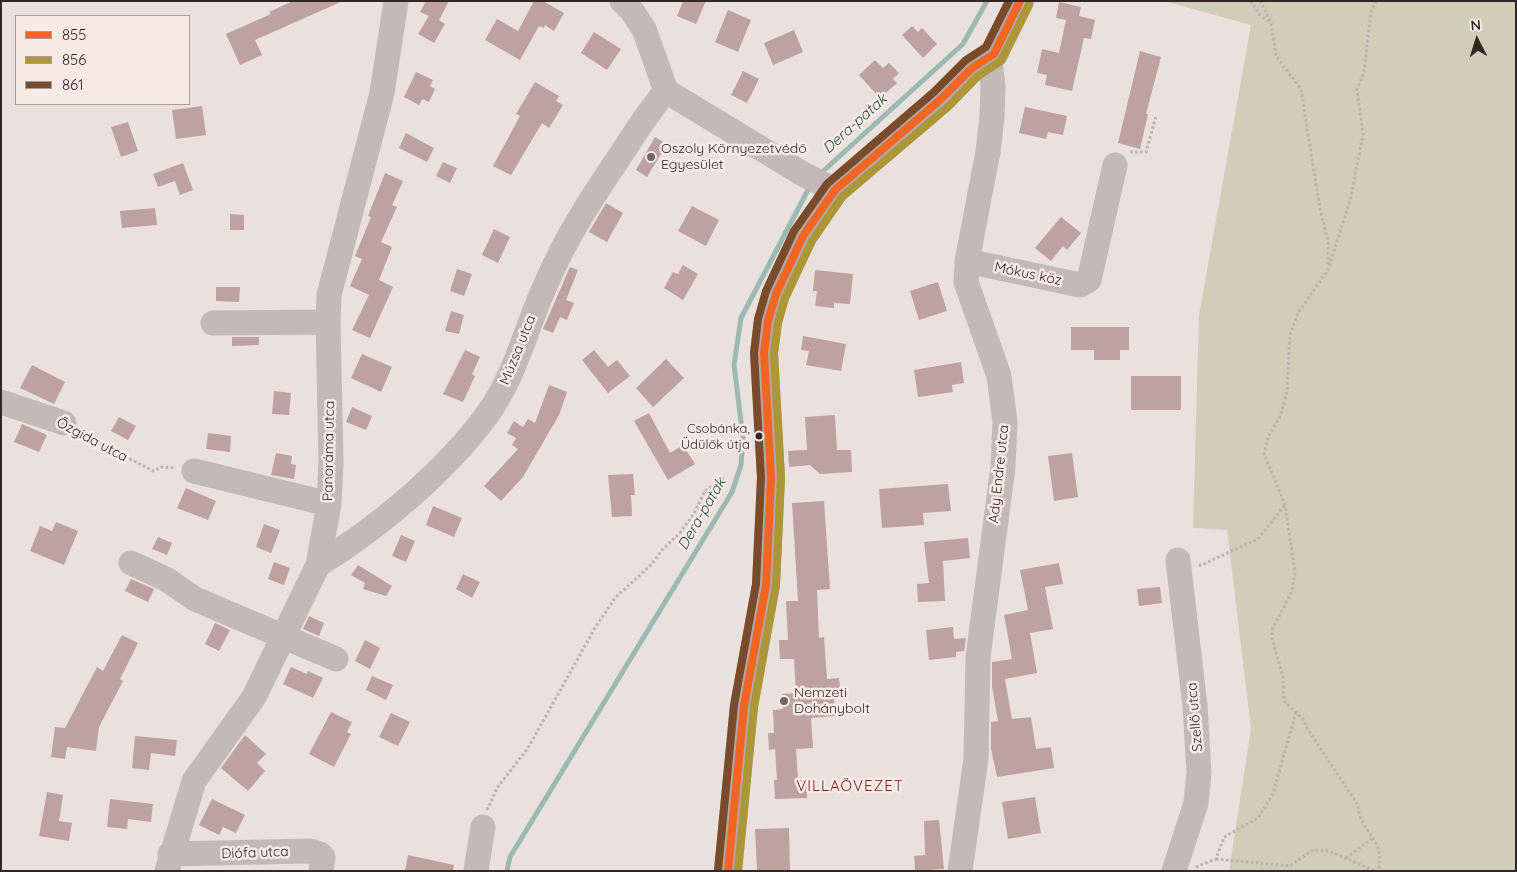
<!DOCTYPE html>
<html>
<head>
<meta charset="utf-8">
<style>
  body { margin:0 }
  #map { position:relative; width:1517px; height:872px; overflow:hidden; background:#eae1de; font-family:Quicksand,sans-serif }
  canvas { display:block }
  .frame { position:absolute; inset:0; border:2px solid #332726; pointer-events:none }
  .legend { position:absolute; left:15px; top:15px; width:175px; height:90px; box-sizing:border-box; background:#f7eae5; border:1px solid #a99c99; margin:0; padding:6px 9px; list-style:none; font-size:15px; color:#332726 }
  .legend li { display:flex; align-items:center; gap:10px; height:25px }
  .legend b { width:25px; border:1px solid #a99c99 }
  .north { position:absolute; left:1452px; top:15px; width:50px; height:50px; -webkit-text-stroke:4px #f7eae5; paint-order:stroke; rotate:355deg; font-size:14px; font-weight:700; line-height:20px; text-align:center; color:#332726 }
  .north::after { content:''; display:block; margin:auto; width:18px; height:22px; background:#332726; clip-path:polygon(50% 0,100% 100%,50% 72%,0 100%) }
</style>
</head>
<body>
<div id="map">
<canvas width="1517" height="872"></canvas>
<div class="frame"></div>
<ul class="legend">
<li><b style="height:6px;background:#f26522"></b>855</li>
<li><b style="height:6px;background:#ab9737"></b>856</li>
<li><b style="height:6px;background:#7a4b2a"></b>861</li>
</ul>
<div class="north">N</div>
</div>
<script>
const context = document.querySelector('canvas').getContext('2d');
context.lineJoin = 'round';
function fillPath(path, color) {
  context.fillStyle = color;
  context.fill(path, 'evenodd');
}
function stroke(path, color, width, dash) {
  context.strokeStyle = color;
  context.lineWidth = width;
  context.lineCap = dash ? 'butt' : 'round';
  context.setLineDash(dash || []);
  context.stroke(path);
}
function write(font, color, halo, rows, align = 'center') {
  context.font = font + ' Quicksand,sans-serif';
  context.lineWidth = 5;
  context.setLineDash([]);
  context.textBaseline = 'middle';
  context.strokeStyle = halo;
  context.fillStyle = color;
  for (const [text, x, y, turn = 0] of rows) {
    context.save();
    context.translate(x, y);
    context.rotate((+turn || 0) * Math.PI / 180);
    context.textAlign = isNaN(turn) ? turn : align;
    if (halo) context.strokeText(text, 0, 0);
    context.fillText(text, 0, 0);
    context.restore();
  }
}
const green = new Path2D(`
  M1164,1H1516V871H1229L1251,728L1227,530L1193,528L1199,315L1251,25Z`);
const stream = new Path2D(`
  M820,174L963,44L987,1
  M507,871L510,857L732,492L741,465L743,438L734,365L741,318L810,186`);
const building = new Path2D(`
  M293,1H343L255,40L262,55L240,65L226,34L271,14L269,12Z
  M426,1H449L439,20L445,24L434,43L418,34L429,16L420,12Z
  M534,1H543L564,13L554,31L545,25L544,28L539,26L520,60L485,40L497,19L518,31Z
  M683,1H706L696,24L677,16Z
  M1059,2L1081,7L1079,16L1095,20L1091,39L1084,38L1072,91L1045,85L1047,75L1037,73L1042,49L1059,53L1066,20L1056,18Z
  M728,10L751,20L738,52L715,42Z
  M912,26L918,32L922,28L937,44L923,58L902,35Z
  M794,30L803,52L773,65L764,43Z
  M594,32L621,49L607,70L581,53Z
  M1140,51L1161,57L1146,114H1148L1140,149L1118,143Z
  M875,60L883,68L889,63L899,73L893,79L897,83L880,98L859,75Z
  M743,71L759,79L747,103L731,95Z
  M416,72L433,80L430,86L435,89L429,102L422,99L419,105L404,97Z
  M535,82L559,96L556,101L563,105L549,128L542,123L511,175L493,166L520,116L516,114Z
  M202,106L206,135L176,139L172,110Z
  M1025,107L1067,116L1063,135L1048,132L1046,139L1019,133Z
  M128,122L138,151L121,157L111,127Z
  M406,133L434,148L427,162L399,148Z
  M655,137L667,144L647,177L636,170Z
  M443,162L457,168L450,183L436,176Z
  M183,163L193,190L180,195L175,181L158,187L153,174Z
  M385,173L403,181L392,205L397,207L381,242L392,247L379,280L393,287L370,338L352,330L369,295L350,286L362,259L355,256L371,217L368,216Z
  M606,203L623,213L607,242L589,232Z
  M692,206L719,220L706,246L678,231Z
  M155,208L157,225L122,228L120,211Z
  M230,214L244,215V230H230Z
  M1061,217L1081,233L1067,250L1063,246L1051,261L1035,248Z
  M494,229L510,237L498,263L482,255Z
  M683,265L698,274L683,300L664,288L673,272L678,274Z
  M570,267L578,270L566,300L574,303L567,320L560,317L553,333L543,329Z
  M457,269L472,274L464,296L450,291Z
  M815,270L853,274L850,304L834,303V308L815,306L817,291H813Z
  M938,282L947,311L919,320L910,291Z
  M216,287H240L239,302L216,301Z
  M451,311L464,315L459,334L445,331Z
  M1071,327H1129V350H1120V360H1094V350H1071Z
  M803,336L846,344L841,371L806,365L809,351L801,350Z
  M232,337H259V345L232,346Z
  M465,350L480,357L472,374L475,376L463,402L443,394Z
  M594,350L608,367L617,360L630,376L608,393L582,360Z
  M362,354L392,367L381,392L351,378Z
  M666,359L684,378L653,407L636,388Z
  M961,362L964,383L952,385L953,392L918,397L914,370Z
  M32,365L65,382L54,404L20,388Z
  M1131,376H1181V410H1131Z
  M549,385L567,392L559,415L523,477L501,501L484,486L518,449L512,445L516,438L507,433L514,421L523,427L528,419L535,423Z
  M274,391L291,393L289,415L272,414Z
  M352,407L372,416L366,430L346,422Z
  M649,413L670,453L683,445L695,464L668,480L634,421Z
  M835,415L837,450H851L852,472L820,474L810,465L789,467L788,451L807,450L805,417Z
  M119,417L136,426L128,440L111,431Z
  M22,424L47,435L39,452L14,442Z
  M208,433L231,436L230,452L206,449Z
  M276,453L292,456L291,464L296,465L294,479L271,475Z
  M1072,453L1078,497L1054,501L1048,456Z
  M633,474L635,495H631L632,516L612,517L608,475Z
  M948,484L951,511L923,513L924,525L882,528L879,489Z
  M186,488L216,501L208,520L177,508Z
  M824,501L830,589L817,590L819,638L824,637L827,679L839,678L841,697L834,698L836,716L811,718L813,748L796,749L798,780H807V798L775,799L774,780H777L775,749L769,750L768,733H774L773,710L783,709L782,694L796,693L794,659H780L779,640H788L786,601H798L792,503Z
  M433,506L462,518L454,537L426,525Z
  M56,522L78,531L64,565L30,551L40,526L52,531Z
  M264,524L280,530L271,553L256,547Z
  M401,535L415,541L406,562L392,556Z
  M158,537L172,543L167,555L152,549Z
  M968,538L970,558L943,561L945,601L918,602L917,584L929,583L924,542Z
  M274,562L290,568L284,585L268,579Z
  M1059,563L1063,584L1045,587L1053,629L1030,633L1037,673L1005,679L1012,719L1031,717L1036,749L1051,747L1054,768L997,777L991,749V722L998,721L992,687V662L1012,659L1004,615L1028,610L1020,570Z
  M358,565L392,586L386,596L363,589L365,583L351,575Z
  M463,574L480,582L472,598L456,589Z
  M131,579L154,589L148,602L125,591Z
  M1160,587L1162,603L1139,606L1137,589Z
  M309,616L324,623L319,636L303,629Z
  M215,623L230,630L219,651L205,644Z
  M953,627L954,639L966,638L964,651L956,652V657L929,660L926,630Z
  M122,635L138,643L120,679L123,681L99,727L96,751L67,747L65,759L51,757L55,727L65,728L97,667L103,671Z
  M365,640L380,648L370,669L355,661Z
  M291,667L307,674L308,671L323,678L313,698L283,684Z
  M372,676L393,685L386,700L366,690Z
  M331,712L352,722L347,732L351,734L334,767L309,754Z
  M391,713L410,722L398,746L379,737Z
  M245,735L266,754L257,763L265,771L248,791L221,768Z
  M135,736L177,740L175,756L151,753L149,770L132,768Z
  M47,792L63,795L59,821L72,823L69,841L39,836Z
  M1035,797L1041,833L1008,839L1002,802Z
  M110,799L153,804L151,822L128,819L127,829L107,827Z
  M212,799L245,815L236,833L223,827L219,835L199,825Z
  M939,820L944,869L915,871L914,856L925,855L924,821Z
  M789,828L790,871H757L755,829Z
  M408,855L454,865L453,871H405Z`);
const path = new Path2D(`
  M1251,1L1260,15L1270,22
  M1260,1L1271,22L1276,56L1301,89L1320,209L1328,241V267
  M1376,1L1371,12L1364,72L1357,90L1363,134L1351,197L1328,270L1298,313L1290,334L1287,392L1280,417L1268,437L1264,454L1285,505L1295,572L1292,591L1272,630V638L1283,677L1284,701L1303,719L1307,728L1358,805C1359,809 1358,813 1360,816C1370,841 1383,840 1379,871
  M1130,152H1146L1156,116
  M81,433L153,471L162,467L176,468
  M1199,566L1258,539L1285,505
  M487,810L497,788L528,748L595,628L615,598L652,564L662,550L679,534L693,515L705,491L724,478
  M1346,858L1373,838
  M1216,859L1290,866L1313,850L1329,851L1375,871
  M1196,867L1216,859L1224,837L1258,818L1273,794L1296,712`);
const minor = new Path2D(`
  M622,1L632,11L644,29L666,91L803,174L835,190
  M967,261L1080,285L1089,280L1115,165
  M213,323L328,322
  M1,402L64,423
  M194,471L329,504
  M131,563L166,579L195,599L336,659
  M318,565C379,527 444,473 487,415C516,375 526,327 546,284C566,236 595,193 624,150C637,130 650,109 666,91
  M170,854L311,851L320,854L323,857L321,871
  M167,871L194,781L254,697L318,565L329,504L331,461L328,322L329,295L382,93L396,1
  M476,871L483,827
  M960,871L976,759L978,657L1003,467L1005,422L999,376L966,282L967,261L988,152L992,117L993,86L990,61L994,54
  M1174,871L1196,803L1199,772L1195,706L1178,560`);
const major = new Path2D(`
  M728,871L744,706L766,585L771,478L764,353L768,321L776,294L803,236L835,190L941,99L972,68L994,54L1020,1`);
const bus1 = new Path2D(`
  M728,871L744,706L766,585L771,478L764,353L768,321L776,294L803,236L835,190L941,99L972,68L994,54L1020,1`);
const bus2 = new Path2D(`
  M738,871L754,707L776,585L781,477L774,353L778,323L785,298L812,241L842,197L948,107L978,76L1001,61L1029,5`);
const bus3 = new Path2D(`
  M718,870L734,705L756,584L761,478L754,353L758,319L766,291L794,231L827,184L934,92L966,60L986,47L1009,1`);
const markers = [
  [651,157,5,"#736866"],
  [759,436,4.5,"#332726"],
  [784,701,5,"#736866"]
];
const busNames = [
  ["Csobánka,",750,429],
  ["Üdülők útja",750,445]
];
const poiNames = [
  ["Oszoly Környezetvédő",661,149],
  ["Egyesület",661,165],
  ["Nemzeti",794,693],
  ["Dohánybolt",794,709]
];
const streetNames = [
  ["Mókus köz",1028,274,12],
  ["Múzsa utca",518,350,-68],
  ["Őzgida utca",92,440,28],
  ["Panoráma utca",329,451,-89],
  ["Ady Endre utca",999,474,-84],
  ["Szellő utca",1195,717,-95],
  ["Diófa utca",255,853,-2]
];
const waterNames = [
  ["Dera-patak",855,124,-42],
  ["Dera-patak",702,514,-60]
];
const neighbourhoodNames = [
  ["VILLAÖVEZET",850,786]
];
fillPath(green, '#d0cdb9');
stroke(stream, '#9cbab2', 5);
fillPath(building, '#bda2a1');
stroke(path, '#bbb2b0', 3, [2.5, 2.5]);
stroke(minor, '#c3bab7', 25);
stroke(major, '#b1a8a7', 28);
stroke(bus1, '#f26522', 8);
stroke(bus2, '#ab9737', 8);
stroke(bus3, '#7a4b2a', 8);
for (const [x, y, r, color] of markers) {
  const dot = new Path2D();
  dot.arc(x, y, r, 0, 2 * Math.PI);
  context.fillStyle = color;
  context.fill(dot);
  stroke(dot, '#f7eae5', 2);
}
write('13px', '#332726', '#f7eae5', busNames, 'right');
write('14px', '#332726', '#f7eae5', poiNames, 'left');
write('14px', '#332726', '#f7eae5', streetNames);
write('italic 15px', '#1f5147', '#f7eae5', waterNames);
context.letterSpacing = '1px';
write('15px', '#7c2527', '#f7eae5', neighbourhoodNames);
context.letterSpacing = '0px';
</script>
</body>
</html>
